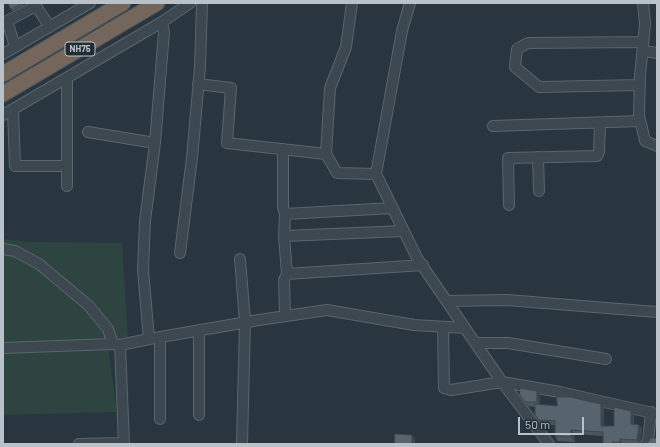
<!DOCTYPE html>
<html>
<head>
<meta charset="utf-8">
<style>
  body { margin:0 }
  #map { position:relative; width:660px; height:447px; overflow:hidden; background:#29363f; font-family:Barlow,sans-serif }
  canvas { display:block }
  .frame { position:absolute; inset:0; border:4px solid #b9c2c9; pointer-events:none }
  .scale { position:absolute; left:518px; top:417px; width:66px; height:18px; box-sizing:border-box; border:2px solid #b9c2c9; border-top:0; padding-left:5px; font-size:12px; line-height:14px; white-space:nowrap; color:#b9c2c9; -webkit-text-stroke:3px #212c34; paint-order:stroke }
</style>
</head>
<body>
<div id="map">
<canvas width="660" height="447"></canvas>
<div class="frame"></div>
<div class="scale">50 m</div>
</div>
<script>
const context = document.querySelector('canvas').getContext('2d');
context.lineJoin = 'round';
function fillPath(path, color) {
  context.fillStyle = color;
  context.fill(path, 'evenodd');
}
function stroke(path, color, width, dash) {
  context.strokeStyle = color;
  context.lineWidth = width;
  context.lineCap = dash ? 'butt' : 'round';
  context.setLineDash(dash || []);
  context.stroke(path);
}
function write(font, color, halo, rows, align = 'center') {
  context.font = font + ' Barlow,sans-serif';
  context.lineWidth = 3;
  context.setLineDash([]);
  context.textBaseline = 'middle';
  context.strokeStyle = halo;
  context.fillStyle = color;
  for (const [text, x, y, turn = 0] of rows) {
    context.save();
    context.translate(x, y);
    context.rotate((+turn || 0) * Math.PI / 180);
    context.textAlign = isNaN(turn) ? turn : align;
    if (halo) context.strokeText(text, 0, 0);
    context.fillText(text, 0, 0);
    context.restore();
  }
}
const green = new Path2D(`
  M3,239L29,242L122,243L128,338L107,340L117,412L3,415Z`);
const minor = new Path2D(`
  M352,3L346,47L330,88L326,154L337,173L376,174
  M410,3L402,31L376,174L417,258L502,382L549,444
  M643,3L645,24L640,76L639,115L645,141L657,146
  M162,22L164,32L155,143L145,221L143,270L149,339L259,320L327,310L414,325L465,328
  M15,46L7,21L36,6L50,27
  M643,51L657,53
  M3,54L90,3
  M67,79V186
  M198,84L231,88L227,143L326,154
  M640,85L539,87L515,67L517,49L528,43L643,42
  M13,110L15,166H67
  M3,115L162,22L190,3
  M493,126L640,121
  M88,132L155,143
  M283,149V207L285,214L284,236L287,274L284,280L285,316
  M538,157L539,191
  M509,205L508,158L597,156L599,152L600,123
  M285,214L393,208
  M284,236L404,231
  M3,249L15,251L39,264L88,305L108,329L113,344
  M180,253L192,158L200,67L202,3
  M240,259L245,322L242,444
  M287,274L423,265
  M447,301L507,300L657,312
  M443,327L444,388L451,390L502,382L560,392L657,414
  M199,330V415
  M160,337V419
  M475,343H508L606,359
  M120,345L124,444
  M3,348L113,344L120,345L149,339
  M79,444L124,443
  M646,444L648,441L651,412`);
const highway = new Path2D(`
  M3,74L123,3
  M3,94L157,3`);
const wall = new Path2D(`
  M8,3H23L24,5L12,11Z
  M520,395H540V405L557,406L601,404L604,409V426H614L631,411L634,415V424L639,425L642,429L640,444H603V436L575,434V442L558,441L555,436V425H542L535,415V407L528,406Z`);
const shadedWall = new Path2D(`
  M537,391L540,395V407L537,402Z
  M601,404L604,409V430L601,426Z
  M631,411L634,415V429L631,424Z
  M639,425L642,429L640,444H639L637,440Z
  M571,430L575,434V442L571,437Z
  M412,435L415,439V444H412Z
  M620,439L623,444H621L620,442Z`);
const building = new Path2D(`
  M8,3H22L11,9Z
  M520,388L537,391V402H525L520,395Z
  M557,397H570L601,404V426H614V407L631,411V424L639,425L637,440L620,439V442H612V444H603V432L571,430V437L555,436V421L539,420L535,415V404L557,406Z
  M395,434L412,435V444H395Z
  M651,438H657V444H647Z`);
const shields = [
  [80,49,30]
];
const shieldNames = [
  ["NH75",80,49]
];
fillPath(green, '#2e4441');
stroke(minor, '#5a656c', 12);
stroke(highway, '#475259', 17);
stroke(minor, '#3c474f', 10);
stroke(highway, '#74665a', 15);
fillPath(wall, '#4b565f');
fillPath(shadedWall, '#3d464d');
fillPath(building, '#57646e');
stroke(building, '#3d464d', 1);
for (const [x, y, w] of shields) {
  const box = new Path2D();
  box.roundRect(x - w / 2, y - 7, w, 14, 3);
  context.fillStyle = '#212c34';
  context.fill(box);
  stroke(box, '#b9c2c9', 1);
}
write('bold 9px', '#b9c2c9', null, shieldNames);
</script>
</body>
</html>
